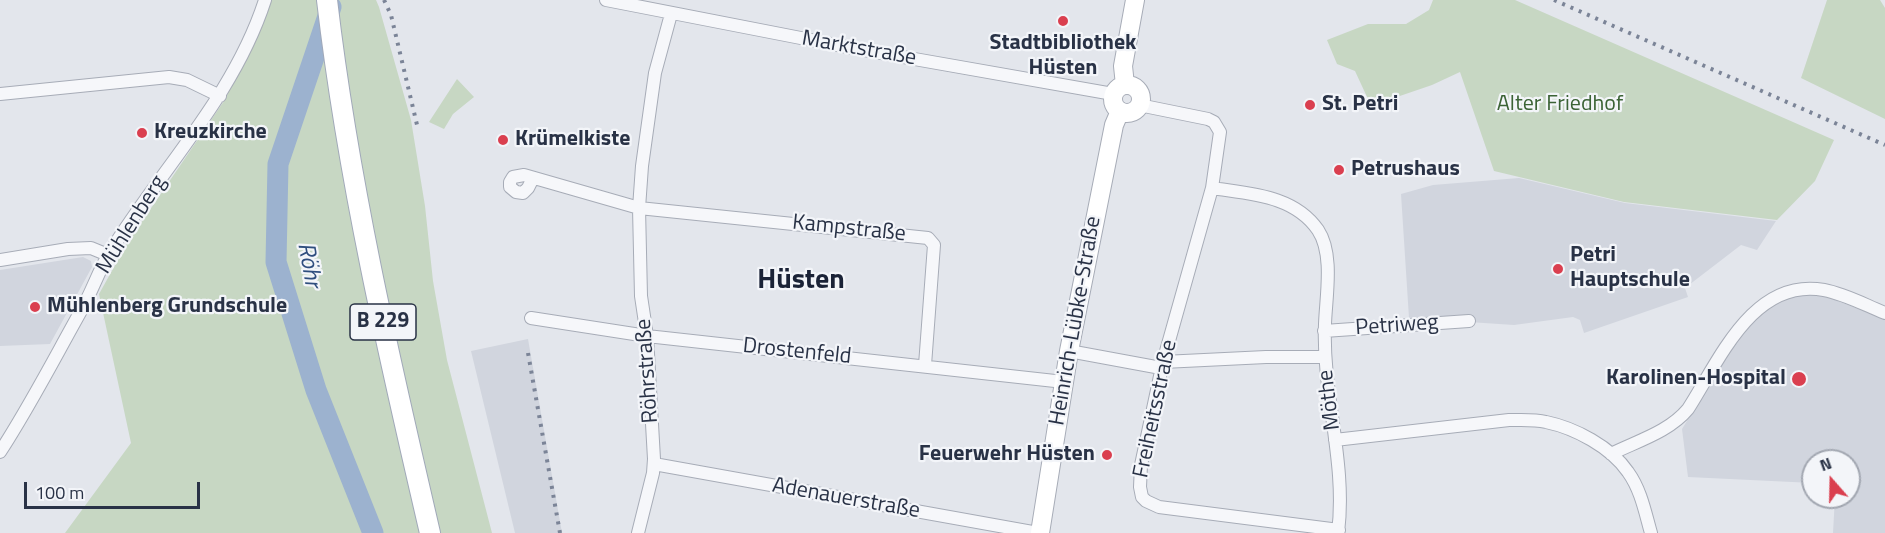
<!DOCTYPE html>
<html>
<head>
<meta charset="utf-8">
<style>
  body { margin:0 }
  #map { position:relative; width:1885px; height:533px; overflow:hidden; background:#e3e6ec; font-family:"Titillium Web",sans-serif }
  canvas { display:block }
  .north { position:absolute; left:1801px; top:449px; width:60px; height:60px; box-sizing:border-box; background:#f3f5f9; border:2px solid #a2a7b1; border-radius:50%; rotate:340deg; font-size:16px; font-weight:700; line-height:24px; text-align:center; color:#293246 }
  .north::after { content:''; display:block; margin:auto; width:21px; height:27px; background:#da3f4f; clip-path:polygon(50% 0,100% 100%,50% 72%,0 100%) }
  .scale { position:absolute; left:24px; top:482px; width:176px; height:27px; box-sizing:border-box; border:3px solid #293246; border-top:0; padding-left:8px; font-size:18px; line-height:21px; white-space:nowrap; color:#293246; -webkit-text-stroke:4px #f3f5f9; paint-order:stroke }
</style>
</head>
<body>
<div id="map">
<canvas width="1885" height="533"></canvas>
<div class="north">N</div>
<div class="scale">100 m</div>
</div>
<script>
const context = document.querySelector('canvas').getContext('2d');
context.lineJoin = 'round';
function fillPath(path, color) {
  context.fillStyle = color;
  context.fill(path, 'evenodd');
}
function stroke(path, color, width, dash) {
  context.strokeStyle = color;
  context.lineWidth = width;
  context.lineCap = dash ? 'butt' : 'round';
  context.setLineDash(dash || []);
  context.stroke(path);
}
function write(font, color, halo, rows, align = 'center') {
  context.font = font + ' "Titillium Web",sans-serif';
  context.lineWidth = 4.5;
  context.setLineDash([]);
  context.textBaseline = 'middle';
  context.strokeStyle = halo;
  context.fillStyle = color;
  for (const [text, x, y, turn = 0] of rows) {
    context.save();
    context.translate(x, y);
    context.rotate((+turn || 0) * Math.PI / 180);
    context.textAlign = isNaN(turn) ? turn : align;
    if (halo) context.strokeText(text, 0, 0);
    context.fillText(text, 0, 0);
    context.restore();
  }
}
const built = new Path2D(`
  M1519,178L1625,203L1776,221L1757,250L1741,245L1685,288L1688,297L1584,333L1580,320L1573,317L1514,325L1409,318L1401,194L1433,185Z
  M83,257L91,261L92,267L50,344L0,346V270Z
  M1814,292L1885,319V533H1833L1835,497H1849V461H1813V483L1688,477L1682,429L1743,329L1761,312L1783,298Z
  M528,339L562,533H515L471,351Z`);
const green = new Path2D(`
  M270,0H376L379,7L411,120L425,206L433,281L447,360L492,533H65L131,443L99,294L128,242L224,101L265,17Z
  M1433,0H1515L1834,140L1815,181L1777,220L1624,202L1494,171L1460,72L1432,85L1391,99L1389,97L1374,112L1355,71L1337,64L1327,40L1368,24H1406L1429,10Z
  M1827,0H1880L1885,8V119L1801,78Z
  M457,79L474,97L453,114L444,129L429,122Z`);
const river = new Path2D(`
  M331,7L278,164L276,262L316,390L373,533`);
const street = new Path2D(`
  M606,0L852,48L1113,94
  M0,94L169,77L187,80L220,96
  M1139,105L1208,119L1214,122L1220,132L1212,188L1163,362L1141,465L1140,487L1142,497L1146,501L1159,507L1339,530
  M533,178L528,188L523,193L516,192L510,187V182L513,177L524,175L639,208L928,238L934,245L925,365
  M1212,188C1250,194 1294,195 1318,230C1334,254 1326,296 1325,324C1322,394 1347,463 1338,533
  M0,260L68,249L91,248L108,255
  M531,318L647,336L1064,382
  M1324,331L1469,321
  M1069,351L1161,368
  M1163,362L1266,357H1325
  M1335,440L1509,420C1521,420 1534,419 1546,422C1575,428 1611,447 1628,472C1641,490 1645,512 1651,533
  M0,452C30,406 55,357 82,309C92,291 99,270 110,252C162,168 234,96 265,0
  M1611,454C1637,441 1669,432 1688,409C1719,361 1753,277 1824,290C1845,294 1865,305 1885,313
  M654,464L1038,533
  M638,533L653,473L654,459L647,336L641,296L639,208L642,166L655,73L671,14`);
const secondary = new Path2D(`
  M1125,85L1123,66L1135,0
  M1113 99a14 14 0 1 1 28 0a14 14 0 1 1-28 0Z
  M1040,533L1069,351L1114,125L1120,111`);
const primary = new Path2D(`
  M327,0C348,180 389,357 430,533`);
const rail = new Path2D(`
  M384,0L391,15L418,129
  M1554,0L1885,145
  M528,353L560,533`);
const markers = [
  [1063,21,6,"#da3f4f"],
  [1310,105,6,"#da3f4f"],
  [142,133,6,"#da3f4f"],
  [503,140,6,"#da3f4f"],
  [1339,170,6,"#da3f4f"],
  [1558,269,6,"#da3f4f"],
  [35,307,6,"#da3f4f"],
  [1799,379,8,"#da3f4f"],
  [1107,455,6,"#da3f4f"]
];
const shields = [
  [383,322,66]
];
const shieldNames = [
  ["B 229",383,322]
];
const poiNames = [
  ["Stadtbibliothek",1063,44,"center"],
  ["Hüsten",1063,69,"center"],
  ["St. Petri",1322,105],
  ["Kreuzkirche",154,133],
  ["Krümelkiste",515,140],
  ["Petrushaus",1351,170],
  ["Petri",1570,256],
  ["Hauptschule",1570,281],
  ["Mühlenberg Grundschule",47,307],
  ["Karolinen-Hospital",1786,379,"right"],
  ["Feuerwehr Hüsten",1095,455,"right"]
];
const streetNames = [
  ["Marktstraße",859,49,10],
  ["Mühlenberg",132,225,-58],
  ["Kampstraße",849,229,6],
  ["Heinrich-Lübke-Straße",1076,321,-80],
  ["Petriweg",1397,326,-4],
  ["Drostenfeld",797,352,6],
  ["Röhrstraße",648,371,-94],
  ["Möthe",1330,400,-97],
  ["Freiheitsstraße",1156,409,-78],
  ["Adenauerstraße",846,499,10]
];
const parkNames = [
  ["Alter Friedhof",1560,105]
];
const waterNames = [
  ["Röhr",308,265,80]
];
const districtNames = [
  ["Hüsten",801,281]
];
fillPath(built, '#d1d5de');
fillPath(green, '#c7d7c3');
stroke(river, '#9cb2cf', 21);
stroke(street, '#a7acb7', 14);
stroke(secondary, '#a7acb7', 20);
stroke(primary, '#a1a9b9', 22);
stroke(street, '#f6f7fa', 12);
stroke(secondary, '#fff', 18);
stroke(primary, '#fff', 20);
stroke(rail, '#7b8497', 4, [3, 6]);
for (const [x, y, r, color] of markers) {
  const dot = new Path2D();
  dot.arc(x, y, r, 0, 2 * Math.PI);
  context.fillStyle = color;
  context.fill(dot);
  stroke(dot, '#f3f5f9', 2);
}
for (const [x, y, w] of shields) {
  const box = new Path2D();
  box.roundRect(x - w / 2, y - 18, w, 36, 4.5);
  context.fillStyle = '#f3f5f9';
  context.fill(box);
  stroke(box, '#293246', 1.5);
}
write('bold 21px', '#293246', null, shieldNames);
write('bold 22px', '#293246', '#f3f5f9', poiNames, 'left');
write('22px', '#293246', '#f3f5f9', streetNames);
write('22px', '#3b6335', '#f3f5f9', parkNames);
write('italic 24px', '#2f4e7e', '#f3f5f9', waterNames);
write('bold 28px', '#1b2337', '#f3f5f9', districtNames);
</script>
</body>
</html>
